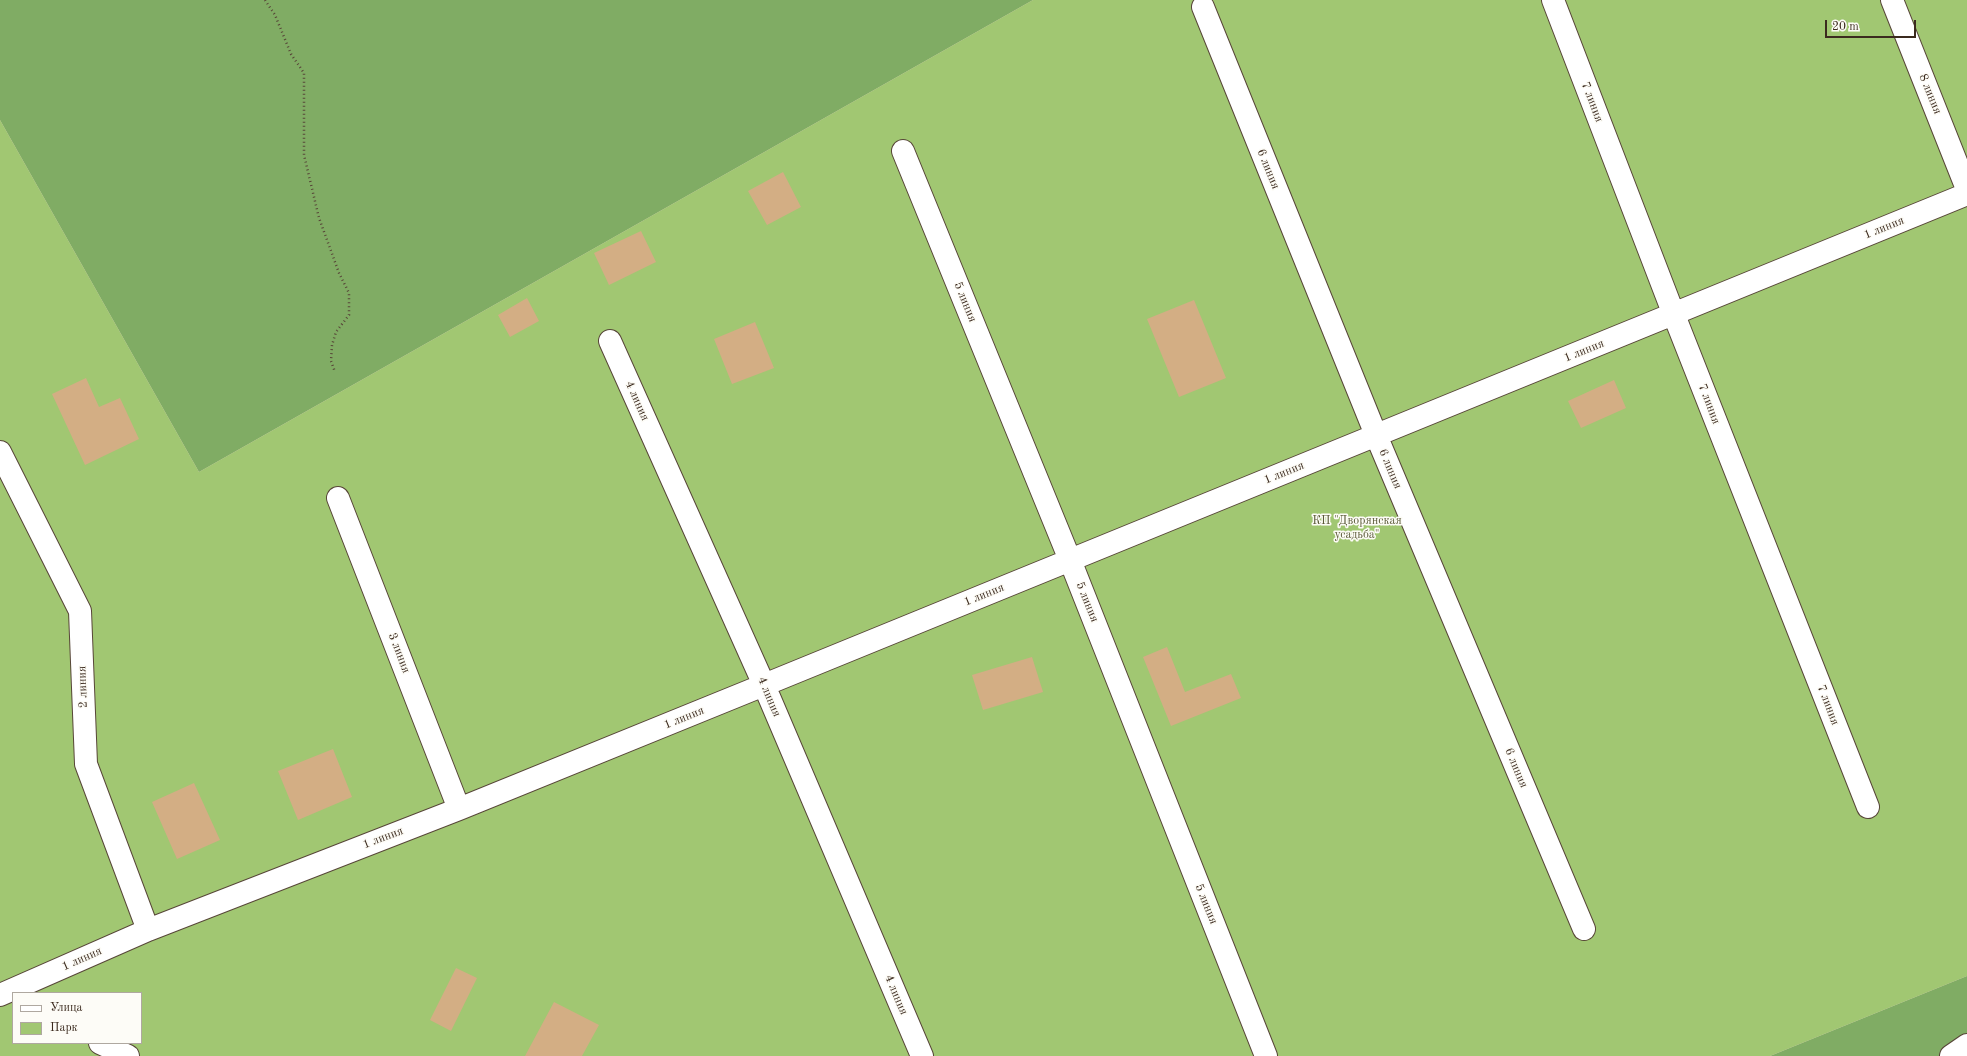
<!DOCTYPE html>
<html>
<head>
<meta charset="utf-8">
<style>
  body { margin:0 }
  #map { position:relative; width:1967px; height:1056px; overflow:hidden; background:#f7e3cc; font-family:"Old Standard TT",serif }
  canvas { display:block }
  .legend { position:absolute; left:12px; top:992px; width:130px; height:52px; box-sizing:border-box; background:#fdfcf7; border:1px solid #afa8a0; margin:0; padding:5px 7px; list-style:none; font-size:12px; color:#3b2a1e }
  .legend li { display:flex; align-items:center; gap:8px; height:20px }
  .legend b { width:20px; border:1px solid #afa8a0 }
  .scale { position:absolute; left:1825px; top:20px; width:91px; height:18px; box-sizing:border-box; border:2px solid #3b2a1e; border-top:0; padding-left:5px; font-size:12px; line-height:14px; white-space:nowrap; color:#3b2a1e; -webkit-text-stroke:3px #fdfcf7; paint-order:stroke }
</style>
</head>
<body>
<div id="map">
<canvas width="1967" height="1056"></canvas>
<ul class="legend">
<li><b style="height:5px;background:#fff"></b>Улица</li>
<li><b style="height:11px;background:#a1c772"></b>Парк</li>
</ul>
<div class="scale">20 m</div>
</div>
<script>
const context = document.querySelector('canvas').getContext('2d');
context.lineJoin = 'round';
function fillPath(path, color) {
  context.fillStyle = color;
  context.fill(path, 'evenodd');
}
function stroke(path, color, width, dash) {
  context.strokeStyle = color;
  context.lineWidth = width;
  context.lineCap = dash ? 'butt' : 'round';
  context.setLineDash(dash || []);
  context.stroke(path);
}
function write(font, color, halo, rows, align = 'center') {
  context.font = font + ' "Old Standard TT",serif';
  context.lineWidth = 3;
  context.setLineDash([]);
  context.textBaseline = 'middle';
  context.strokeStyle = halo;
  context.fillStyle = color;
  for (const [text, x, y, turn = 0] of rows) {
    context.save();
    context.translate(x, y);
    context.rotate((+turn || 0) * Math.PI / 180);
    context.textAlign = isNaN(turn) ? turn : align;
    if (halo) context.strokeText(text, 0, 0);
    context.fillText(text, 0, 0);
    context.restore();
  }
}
const green = new Path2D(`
  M1033,0H1967V976L1770,1056H0V120L199,472ZM13,993H141V1043H13Z`);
const forest = new Path2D(`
  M0,0H1033L199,472L0,120Z
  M1967,976V1042L1945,1056H1770Z`);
const building = new Path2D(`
  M783,172L801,207L767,225L748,191Z
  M641,231L656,262L609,285L594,253Z
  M527,298L539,321L510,337L498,315Z
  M1194,300L1226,378L1179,397L1147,319Z
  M755,322L774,368L732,384L714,339Z
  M86,378L99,407L120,398L139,439L85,465L52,394Z
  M1614,380L1626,408L1581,428L1568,401Z
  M1167,647L1185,692L1231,674L1241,698L1171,726L1143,657Z
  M1032,657L1043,692L983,710L972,675Z
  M333,749L352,797L298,820L278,771Z
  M194,783L220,840L177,859L152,802Z
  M456,968L477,978L451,1031L430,1020Z
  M554,1002L599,1025L582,1056H525Z`);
const path = new Path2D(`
  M265,0L275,15L291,54L304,73V155L319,218L339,273L349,293V315L336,332L332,345L331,361L335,372`);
const minor = new Path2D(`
  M1553,0L1674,315L1868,807
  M1892,0L1967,189
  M1203,7L1376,435L1584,929
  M903,151L1070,560L1266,1056
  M610,341L764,685L922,1056
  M0,452L80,611L86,764L148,930
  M338,498L459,809
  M0,995L148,930L459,809L764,685L1967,194
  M100,1043L128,1056
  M1951,1056L1967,1045`);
const streetNames = [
  ["8 линия",1930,94,68],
  ["7 линия",1592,102,69],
  ["6 линия",1268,169,68],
  ["1 линия",1884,228,-22],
  ["5 линия",965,302,68],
  ["1 линия",1584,351,-22],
  ["4 линия",637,401,66],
  ["7 линия",1709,404,69],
  ["6 линия",1390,469,67],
  ["1 линия",1284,473,-22],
  ["1 линия",984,595,-22],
  ["5 линия",1087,602,68],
  ["3 линия",399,653,69],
  ["2 линия",83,687,-92],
  ["4 линия",769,697,67],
  ["7 линия",1828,705,69],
  ["1 линия",684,718,-22],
  ["6 линия",1516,768,67],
  ["1 линия",383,838,-21],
  ["5 линия",1206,904,68],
  ["1 линия",82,959,-24],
  ["4 линия",896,995,67]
];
const parkNames = [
  ["КП \"Дворянская",1357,521],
  ["усадьба\"",1357,535]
];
fillPath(green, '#a1c772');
fillPath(forest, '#80ac64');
fillPath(building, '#d3ae84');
stroke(minor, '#574638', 24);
stroke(path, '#574638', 2.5, [1, 3]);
stroke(minor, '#fff', 22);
write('12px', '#3b2a1e', '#fdfcf7', streetNames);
write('12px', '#5a5937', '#fdfcf7', parkNames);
</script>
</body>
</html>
